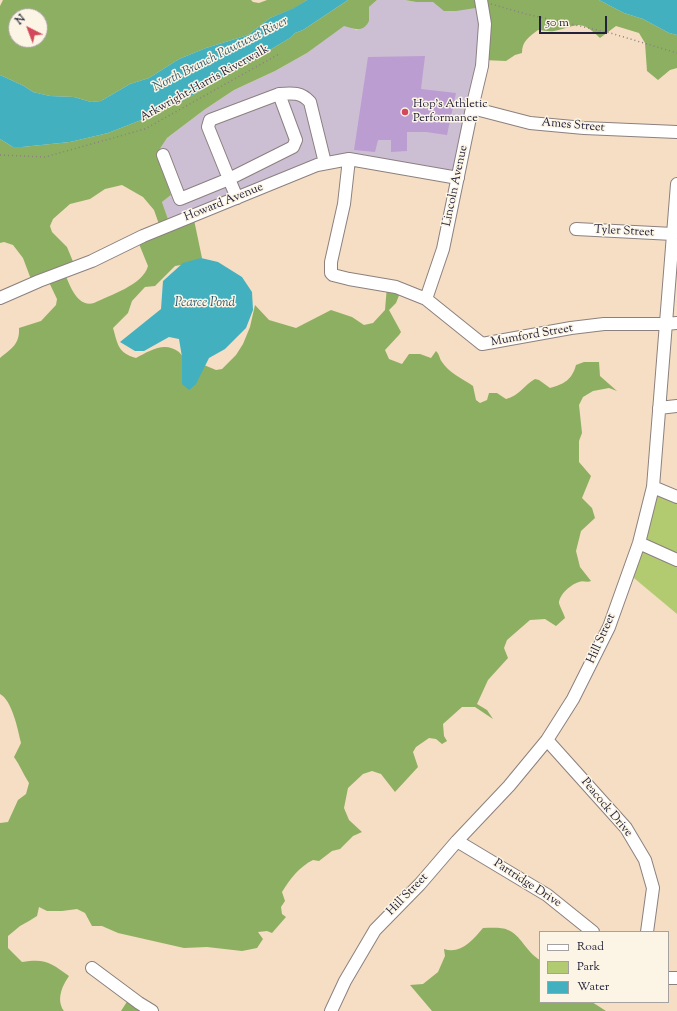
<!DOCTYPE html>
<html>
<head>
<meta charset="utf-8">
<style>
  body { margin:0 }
  #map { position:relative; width:677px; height:1011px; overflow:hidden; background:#f5dec3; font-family:"Sorts Mill Goudy",serif }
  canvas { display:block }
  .legend { position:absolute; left:539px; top:931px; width:130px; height:72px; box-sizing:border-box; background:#fcf5e5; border:1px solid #a5a1a1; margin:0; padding:5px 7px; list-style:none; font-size:12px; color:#22223b }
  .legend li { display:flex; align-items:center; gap:8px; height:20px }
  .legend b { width:20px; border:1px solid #a5a1a1 }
  .north { position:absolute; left:8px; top:8px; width:40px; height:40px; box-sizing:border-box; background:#fcf5e5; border:1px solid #a5a1a1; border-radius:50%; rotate:318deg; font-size:11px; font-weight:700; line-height:16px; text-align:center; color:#22223b }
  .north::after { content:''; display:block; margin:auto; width:14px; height:18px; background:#d1495b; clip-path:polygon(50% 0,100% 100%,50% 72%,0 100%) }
  .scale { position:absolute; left:539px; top:16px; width:68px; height:18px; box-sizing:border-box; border:2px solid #22223b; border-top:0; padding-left:5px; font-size:12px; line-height:14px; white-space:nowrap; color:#22223b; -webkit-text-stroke:3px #fcf5e5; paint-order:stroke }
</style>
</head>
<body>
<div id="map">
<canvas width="677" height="1011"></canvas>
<ul class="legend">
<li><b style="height:5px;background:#fff"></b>Road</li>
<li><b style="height:11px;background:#b2cb70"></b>Park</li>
<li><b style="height:11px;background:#42b0bf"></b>Water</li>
</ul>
<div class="north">N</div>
<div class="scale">50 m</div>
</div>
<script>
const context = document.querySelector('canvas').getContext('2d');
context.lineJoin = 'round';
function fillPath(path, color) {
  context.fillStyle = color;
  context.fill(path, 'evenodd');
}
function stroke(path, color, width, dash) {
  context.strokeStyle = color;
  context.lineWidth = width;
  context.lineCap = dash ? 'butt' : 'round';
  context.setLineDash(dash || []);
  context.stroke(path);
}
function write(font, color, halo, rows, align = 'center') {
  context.font = font + ' "Sorts Mill Goudy",serif';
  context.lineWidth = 3;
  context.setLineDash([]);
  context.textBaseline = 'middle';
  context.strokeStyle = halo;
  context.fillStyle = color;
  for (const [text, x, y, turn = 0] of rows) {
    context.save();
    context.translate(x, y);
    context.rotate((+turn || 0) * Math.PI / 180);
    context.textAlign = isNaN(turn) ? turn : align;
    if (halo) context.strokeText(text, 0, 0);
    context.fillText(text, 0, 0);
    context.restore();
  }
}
const industrial = new Path2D(`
  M377,0H405L416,2H433L482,7L486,26L458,174L347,159L169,222L162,202L171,195L156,153L167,138L204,110L234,90L275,71L307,53L344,25L357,30L369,21V7Z`);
const green = new Path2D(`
  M653,487L677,497V614L628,573Z`);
const forest = new Path2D(`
  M3,0H251L253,2L259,3L267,0H307L295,8L270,18L248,35L206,48L179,59L149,78L130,84L101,101L91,102L74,97L50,96L33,92L24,86L0,75V6ZM16,16H40V40H16Z
  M348,0H377L369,7V21C363,33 354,29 344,26L307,53L275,71L234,90L204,110L167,138L157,153L171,195L162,202L169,222L193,215L202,258L187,264L175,266L155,286L145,287L132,301L128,313L113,328C118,345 118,353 136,358C150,351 164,341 179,352C183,356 187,363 190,368L204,365L216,370L222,369L236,355L243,344L250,327L255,305L269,320L296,328L331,310L352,317L364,325L373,323L385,310L387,286L402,288L396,303L389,310L401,332L399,335L385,350L389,359L402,364L409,354H420L431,358L436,351C440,355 439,358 442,362C448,372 463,379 473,386L476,400L480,403L487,400L489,393H497L506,399C519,396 524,385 535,379L539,380L550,388C564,384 572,380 576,365L584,362H599L600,376L617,391L609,388L593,391L583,397L579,405L582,433L579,441V462L591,476L582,498L592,508L595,518L581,531L576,551L580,567L591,581C587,583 583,580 579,582C571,584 559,595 559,603C560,607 564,614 565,618L556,626L545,619L530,620L507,640L504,648L508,658L488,680L477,704L487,710L493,719L475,707H462L443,724L444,736L447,741L442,744L436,739L429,738L416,747L413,752L418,767L395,792L381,774L372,771L363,774L348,788L344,808L349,820L362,832L353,836L340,849L332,851L319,861L313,860C299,867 290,879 282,892L285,901L281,907L282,914L286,917L272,933L267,931L258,932L263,939L257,948L242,951L207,947L184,948L118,933L102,926H92L85,913L77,909L62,911H47L39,907L37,916L29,921L20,926L8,936V948L22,962C46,958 51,963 69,976C62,986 56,1000 64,1011H0V823L8,822L18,800L26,794L29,783C23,774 20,765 14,757L21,743C18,730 12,700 0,694V358C11,349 20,344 19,328L41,321L56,305L57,299L47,278L32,282L23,258L13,245L4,242L0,243V139L13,147H22L70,142L108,133L154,115L195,94L290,38L295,33L303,30ZM122,185L143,197L154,210L160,227L137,239L148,266C143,285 110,295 94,303C77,308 69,284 64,271L74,264L67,247L52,232L50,226L53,219L70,204L90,199L105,189Z
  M405,0H599L624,13L643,19L669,33L677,35V68L670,70L658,80L647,71L645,43L639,33L616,26L600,38C578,17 578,27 554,31C549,32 543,30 538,30C529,37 522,41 522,53L515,55L506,61L483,60L482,7L456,11H444L433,2H416Z
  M483,928C491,928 502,927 508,930C520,934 527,953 540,960V1002H592L606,1011H432L410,985L423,984L438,972L445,956L444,949C460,955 473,940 483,928Z
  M130,997L155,1011H121Z`);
const water = new Path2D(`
  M307,0H348L303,30L295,33L290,38L195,94L154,115L108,133L70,142L22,147H13L0,139V75L24,86L33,92L50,96L74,97L91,102L101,101L130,84L149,78L179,59L206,48L248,35L270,18L294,8Z
  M599,0H677V35L669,33L643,19L624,13Z
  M201,258L218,262L242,277L252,292L253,310L246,328L225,349L209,358L196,384L189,390L182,384V357L179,339L169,337L144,351H135L120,342L161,309L163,281L183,263Z`);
const building = new Path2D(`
  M425,56L421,89L456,93L447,135L426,132H407V151L391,152V140H378L375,152L354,150L368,57Z`);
const path = new Path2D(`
  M491,4L526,14L607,32L677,53
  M0,155L45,157L145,129L279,54`);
const minor = new Path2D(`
  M472,108L530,123L584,128L677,132
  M163,155L180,199L229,179L208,127L210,120L279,94C292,93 301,92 310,102L325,163
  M349,159L344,204L331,262V273L333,275L349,279L396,287L426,299L482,344L571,328L604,324H665L677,323
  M237,198L229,179L293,147L296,140L279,94
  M576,229L673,234
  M0,298L39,281L92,261L143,236L317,165L349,159L458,178
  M426,299L443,249L472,108L482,66L485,24L481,0
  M659,408L677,406
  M653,487L677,497
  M639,543L677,560
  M547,740L626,828L645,860L653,888L647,932
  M457,841L547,895L593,932
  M92,968L139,1003L152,1011
  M668,978H677
  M331,1011L345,981L375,930L420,884L457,841L509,786L547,740L573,699L609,627L639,543L653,487L677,184`);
const markers = [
  [405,112,4,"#d1495b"]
];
const streetNames = [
  ["Arkwright-Harris Riverwalk",205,84,-29],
  ["Ames Street",573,126,5],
  ["Lincoln Avenue",456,186,-78],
  ["Howard Avenue",224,203,-22],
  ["Tyler Street",624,232,3],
  ["Mumford Street",532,336,-10],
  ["Hill Street",602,639,-66],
  ["Peacock Drive",606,808,50],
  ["Partridge Drive",527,884,33],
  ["Hill Street",408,895,-46]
];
const poiNames = [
  ["Hop's Athletic",413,105],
  ["Performance",413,119]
];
const waterNames = [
  ["North Branch Pawtuxet River",221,55,-27],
  ["Pearce Pond",205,304]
];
fillPath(industrial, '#ccbfd4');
fillPath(green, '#b2cb70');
fillPath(forest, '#8daf62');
fillPath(water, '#42b0bf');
fillPath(building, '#bb9dd2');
stroke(minor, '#8c807f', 14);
stroke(path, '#8c807f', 1.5, [1, 3]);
stroke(minor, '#fff', 12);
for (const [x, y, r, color] of markers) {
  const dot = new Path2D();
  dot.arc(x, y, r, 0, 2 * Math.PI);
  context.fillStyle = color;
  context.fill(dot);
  stroke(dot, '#fcf5e5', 1.5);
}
write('12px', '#22223b', '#fcf5e5', streetNames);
write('12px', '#22223b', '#fcf5e5', poiNames, 'left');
write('italic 13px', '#2f5b70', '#fcf5e5', waterNames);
</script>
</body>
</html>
